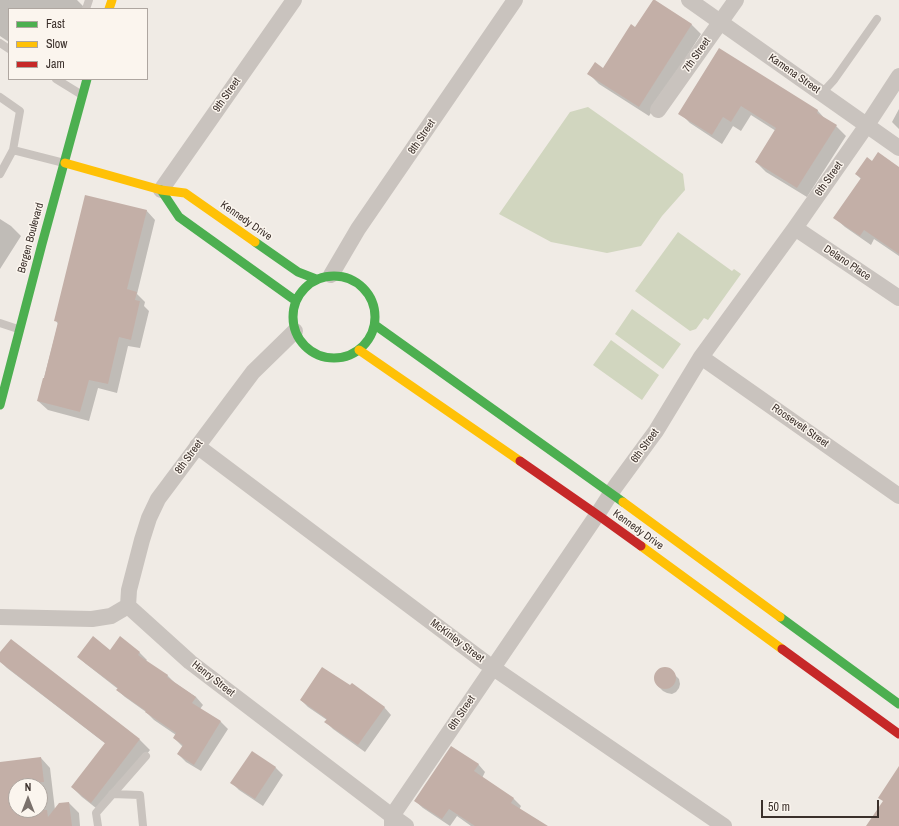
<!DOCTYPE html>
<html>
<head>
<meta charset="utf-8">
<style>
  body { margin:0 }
  #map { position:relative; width:899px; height:826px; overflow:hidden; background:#f0ebe5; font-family:"Archivo Narrow",sans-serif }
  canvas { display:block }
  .legend { position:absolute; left:8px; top:8px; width:140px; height:72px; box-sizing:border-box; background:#fbf5ee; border:1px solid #aea6a0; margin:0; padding:5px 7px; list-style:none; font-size:12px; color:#3b302b }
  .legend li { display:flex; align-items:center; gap:8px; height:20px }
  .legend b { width:20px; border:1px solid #aea6a0 }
  .north { position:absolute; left:8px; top:778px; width:40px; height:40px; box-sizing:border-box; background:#fbf5ee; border:1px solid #aea6a0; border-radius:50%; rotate:0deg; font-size:11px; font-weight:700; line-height:16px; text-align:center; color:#3b302b }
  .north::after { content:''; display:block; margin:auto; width:14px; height:18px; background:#7a716c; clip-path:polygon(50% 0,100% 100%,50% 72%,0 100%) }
  .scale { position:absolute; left:761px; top:800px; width:118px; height:18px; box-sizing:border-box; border:2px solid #3b302b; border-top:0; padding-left:5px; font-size:12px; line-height:14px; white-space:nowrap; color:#3b302b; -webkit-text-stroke:3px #fbf5ee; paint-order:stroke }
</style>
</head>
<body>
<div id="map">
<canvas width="899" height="826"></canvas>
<ul class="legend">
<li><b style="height:5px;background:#4caf50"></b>Fast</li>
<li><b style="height:5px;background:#ffc107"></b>Slow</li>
<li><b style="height:5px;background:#c62828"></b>Jam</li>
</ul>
<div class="north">N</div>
<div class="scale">50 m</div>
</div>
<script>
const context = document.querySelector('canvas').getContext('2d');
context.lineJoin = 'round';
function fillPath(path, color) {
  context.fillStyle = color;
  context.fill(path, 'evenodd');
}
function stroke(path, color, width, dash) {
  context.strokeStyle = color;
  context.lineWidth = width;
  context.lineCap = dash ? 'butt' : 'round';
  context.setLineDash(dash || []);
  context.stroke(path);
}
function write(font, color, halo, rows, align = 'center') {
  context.font = font + ' "Archivo Narrow",sans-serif';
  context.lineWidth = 3;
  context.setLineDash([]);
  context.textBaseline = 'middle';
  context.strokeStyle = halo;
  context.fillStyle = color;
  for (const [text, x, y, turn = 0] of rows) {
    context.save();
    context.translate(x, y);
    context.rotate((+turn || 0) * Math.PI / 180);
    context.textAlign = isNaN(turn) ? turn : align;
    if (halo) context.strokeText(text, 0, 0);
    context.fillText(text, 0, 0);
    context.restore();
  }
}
const green = new Path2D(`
  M588,107L683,174L685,190L662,216L641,246L607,253L551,242L499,214L570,112Z
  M678,232L732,271L734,269L741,274L708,320L704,318L696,329L690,331L635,291Z
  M632,309L681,344L663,369L615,334Z
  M611,340L659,375L642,400L593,365Z`);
const shadow = new Path2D(`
  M0,0H77L86,9H9V42L0,36Z
  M691,24L701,34L649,116L599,84L589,74L604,70L636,28Z
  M720,50L818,111L826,120L836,126L846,136L807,197L766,172L756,162L776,131L751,115L741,131L733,126L722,144L690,123L680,113Z
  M899,109V129L892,122Z
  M872,162L899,168V256L874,239L871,245L845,227L835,218L861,179L856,174Z
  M146,210L155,220L137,294L145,302L144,306L149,311L140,348L128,346L117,393L98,388L89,421L48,410L38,401L58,324L56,321Z
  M0,219L11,226L21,236L0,269Z
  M121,638L140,653L147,660L146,661L168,676L175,683L196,697L203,705L200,709L221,722L228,729L201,771L186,762L178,754L183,747L174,738L176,735L154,720L146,712L125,697L117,690L118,689L86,664L78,657L110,651Z
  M11,640L140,740L150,750L101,812L82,797L72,787L106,744L7,668L0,661V654Z
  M666,669L670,670L679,679L680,684L679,688L676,692L672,694L667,693L663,691L658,686L655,681V677L657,672L661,670Z
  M301,700L384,707L391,715L365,752L333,729L326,722L327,720L308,707Z
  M252,752L276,768L283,775L263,806L239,790L232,783Z
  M41,758L50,768L55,810L69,803L79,813L80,826H0V763ZM16,786H40V810H16Z
  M478,764L485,772L482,778L514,799L521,806L519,810L546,826H471L457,816L450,826L423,808L415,801Z`);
const building = new Path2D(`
  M653,0H655L692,24L639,107L587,74L595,62L603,68L631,24L635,27Z
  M719,48L818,110L817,113L837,125L797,188L755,162L776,128L741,106L731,122L723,117L712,135L678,114Z
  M878,152L899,167V254L864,230L860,236L833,218L861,178L855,174L867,157L872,161Z
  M85,195L147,210L127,289L137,292L135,300L140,301L131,340L119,337L108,384L89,380L80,412L37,401L43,378H44L58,322L54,321Z
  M93,636L110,650L120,636L140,652L138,655L168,675L167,677L196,697L192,703L221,721L194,765L177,754L183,745L173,738L176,733L145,712L146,711L116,690L118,688L77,657Z
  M11,639L140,739L91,803L71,787L105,743L0,662V652Z
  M322,667L350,685L352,683L385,707L358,745L324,722L327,719L300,700Z
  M654 678a11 11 0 1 1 22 0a11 11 0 1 1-22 0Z
  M451,746L479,764L474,771L514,798L511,803L548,826H475L449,809L442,819L414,801Z
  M252,751L276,767L255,799L230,783Z
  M41,757L44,782L16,785V810H47L48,817L59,803L69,802L72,826H0V762Z
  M899,766V826H866L883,801L878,798Z`);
const lane = new Path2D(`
  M86,9L89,0
  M0,43L9,49
  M56,79L82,95
  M822,93L834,80L877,19
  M0,97L20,111L13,150L0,174
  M13,150L64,163
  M0,323L18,329
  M112,794L140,795L143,826
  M98,826L96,813L146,756`);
const street = new Path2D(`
  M689,0L899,148
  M658,110L736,0
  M161,190L294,0
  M795,228L899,298
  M331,275L358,229L515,0
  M701,357L899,496
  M197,446L486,663L724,826
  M128,606L129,590L142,540L149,518L158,499L253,372L295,331
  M0,617L92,619L111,616L128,606L190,662L392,816L406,826
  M392,826V816L597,515L615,487L656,431L701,357L795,228L867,125L899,76`);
const fast = new Path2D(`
  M161,190L179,217L296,301
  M255,242L298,272L316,279
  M293 317a41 41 0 1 1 82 0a41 41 0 1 1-82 0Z
  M375,325L623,502
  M0,405L42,244L87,79
  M780,617L899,704`);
const slow = new Path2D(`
  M109,9L112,0
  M65,163L161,190L185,193L255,242
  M359,350L520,461
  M623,502L780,617
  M641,546L782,649`);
const jam = new Path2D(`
  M520,461L602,518L641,546
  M782,649L899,734`);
const streetNames = [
  ["7th Street",697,55,-55],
  ["Kamena Street",794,74,35],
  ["9th Street",227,95,-55],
  ["8th Street",422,137,-56],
  ["6th Street",829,179,-55],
  ["Kennedy Drive",246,221,35],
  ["Bergen Boulevard",31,238,-75],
  ["Delano Place",847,263,34],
  ["Roosevelt Street",800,426,35],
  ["6th Street",645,446,-54],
  ["8th Street",189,457,-54],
  ["Kennedy Drive",638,530,36],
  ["McKinley Street",457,641,37],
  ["Henry Street",213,679,38],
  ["6th Street",462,713,-56]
];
fillPath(green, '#d1d6bf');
fillPath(shadow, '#0003');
fillPath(building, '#c3afa7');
stroke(lane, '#c9c3be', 8);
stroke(street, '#c9c3be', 16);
stroke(fast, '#4caf50', 9);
stroke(slow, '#ffc107', 9);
stroke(jam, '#c62828', 9);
write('11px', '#3b302b', '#fbf5ee', streetNames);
</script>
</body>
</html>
